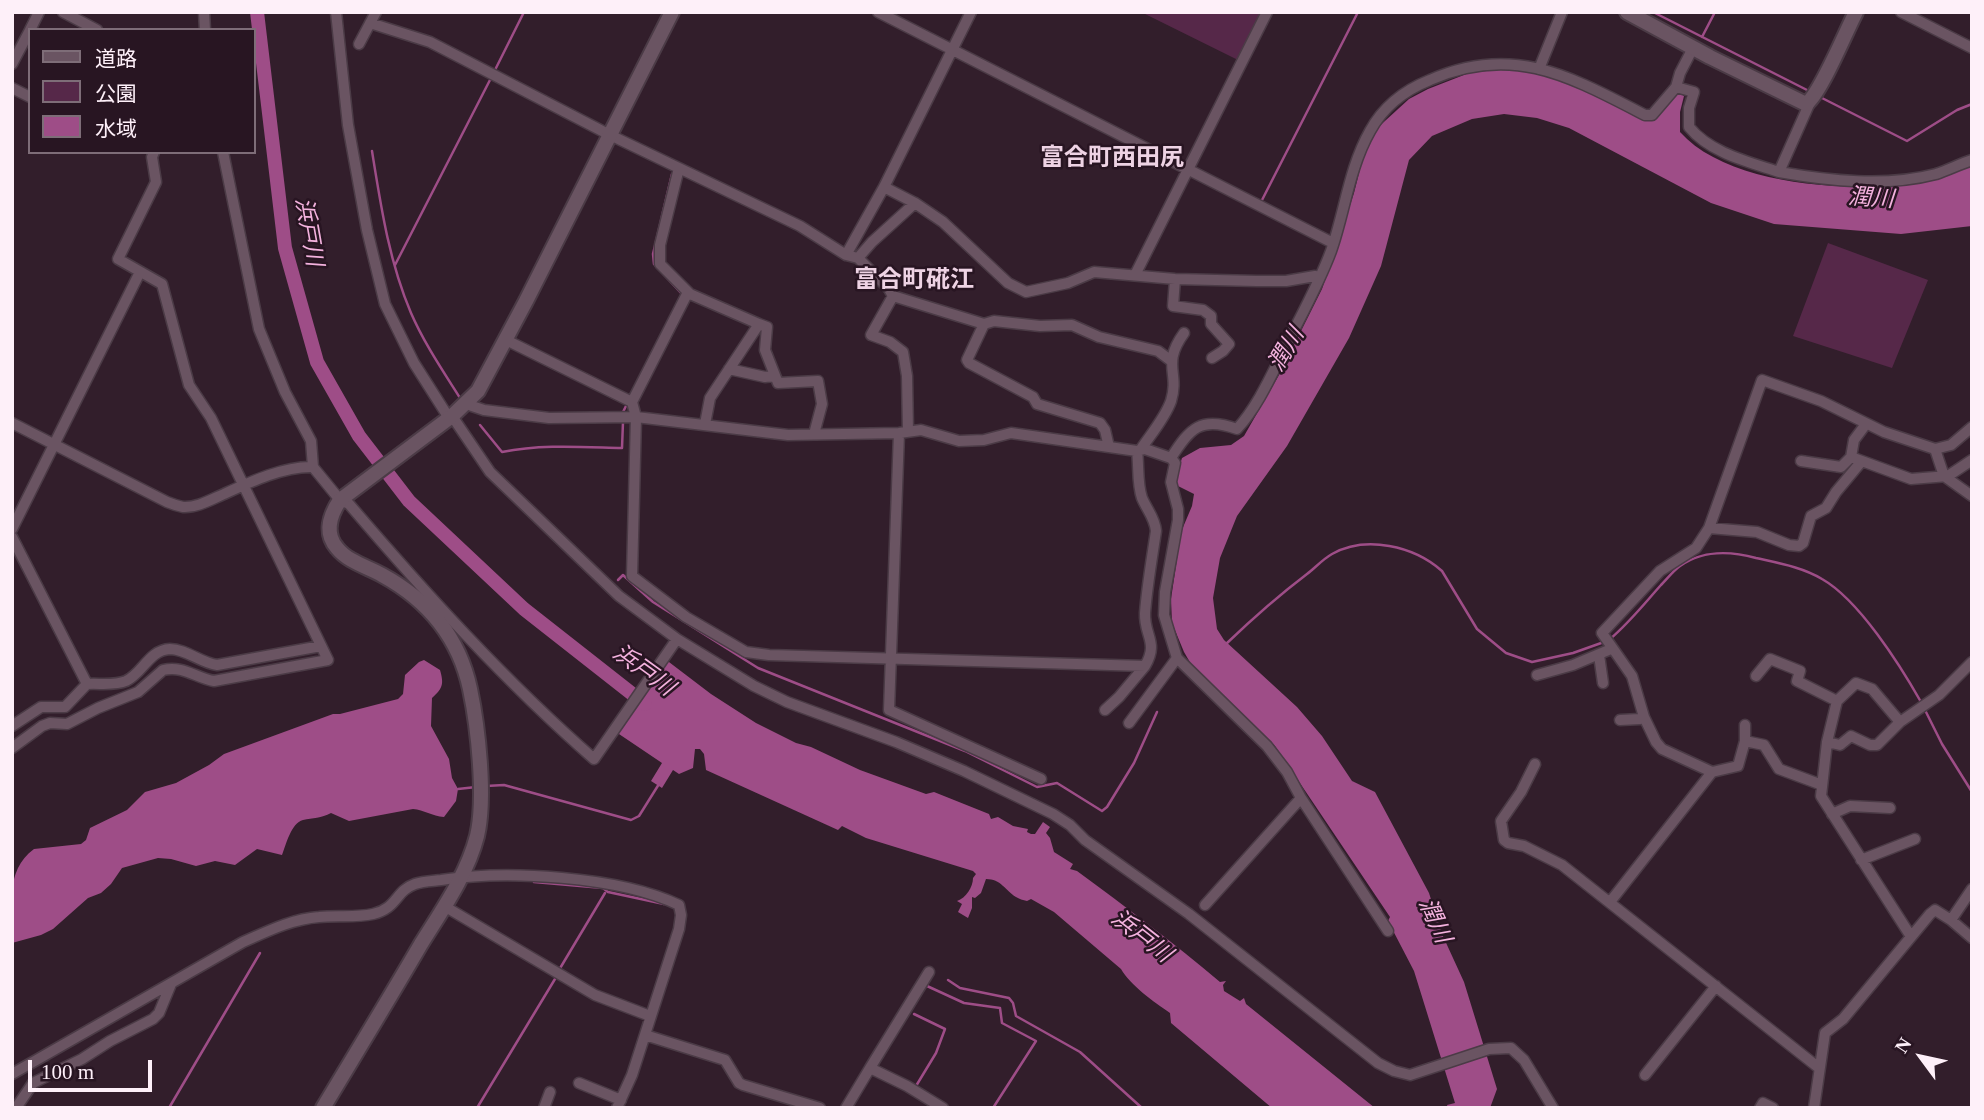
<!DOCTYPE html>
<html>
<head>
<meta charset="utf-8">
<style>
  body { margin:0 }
  #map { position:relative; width:1984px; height:1120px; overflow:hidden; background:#321e2b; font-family:"Times New Roman","Noto Sans JP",serif }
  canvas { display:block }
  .frame { position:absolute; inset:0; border:14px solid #fef0f9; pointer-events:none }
  .legend { position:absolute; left:28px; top:28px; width:228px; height:126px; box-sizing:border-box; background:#281522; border:2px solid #7e6d78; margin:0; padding:9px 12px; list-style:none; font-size:21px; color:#fef0f9 }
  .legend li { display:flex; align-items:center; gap:14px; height:35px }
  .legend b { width:35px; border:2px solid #7e6d78 }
  .north { position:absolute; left:1886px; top:1022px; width:70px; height:70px; -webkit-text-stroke:5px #281522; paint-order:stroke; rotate:303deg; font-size:19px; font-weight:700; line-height:28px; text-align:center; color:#fef0f9 }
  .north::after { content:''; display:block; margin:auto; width:24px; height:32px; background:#fef0f9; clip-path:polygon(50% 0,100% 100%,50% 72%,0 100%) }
  .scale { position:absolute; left:28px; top:1060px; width:124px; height:32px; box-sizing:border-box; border:4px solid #fef0f9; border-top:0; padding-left:9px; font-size:21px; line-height:24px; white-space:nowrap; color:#fef0f9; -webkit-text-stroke:5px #281522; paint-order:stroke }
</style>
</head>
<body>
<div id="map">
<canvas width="1984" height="1120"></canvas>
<div class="frame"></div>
<ul class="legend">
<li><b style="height:9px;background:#6a5462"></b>道路</li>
<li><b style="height:19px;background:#562849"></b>公園</li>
<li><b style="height:19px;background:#9e4d87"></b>水域</li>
</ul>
<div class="north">N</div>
<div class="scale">100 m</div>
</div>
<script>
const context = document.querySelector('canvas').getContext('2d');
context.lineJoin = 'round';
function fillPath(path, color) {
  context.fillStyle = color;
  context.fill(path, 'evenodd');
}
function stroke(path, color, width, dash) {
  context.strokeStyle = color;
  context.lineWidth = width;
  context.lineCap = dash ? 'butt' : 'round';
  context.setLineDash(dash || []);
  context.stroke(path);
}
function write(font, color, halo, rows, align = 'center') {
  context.font = font + ' "Times New Roman","Noto Sans JP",serif';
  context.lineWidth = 5;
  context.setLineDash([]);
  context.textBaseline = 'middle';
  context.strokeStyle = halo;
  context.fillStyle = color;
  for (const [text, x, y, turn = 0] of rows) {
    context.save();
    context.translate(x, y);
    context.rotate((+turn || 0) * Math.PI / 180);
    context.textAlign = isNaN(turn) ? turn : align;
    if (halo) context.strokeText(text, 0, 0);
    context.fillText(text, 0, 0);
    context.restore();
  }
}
const green = new Path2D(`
  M1141,12H1264L1240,61Z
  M1828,243L1928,280L1892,368L1793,336Z`);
const water = new Path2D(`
  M1495,70C1513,70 1532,70 1549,75C1582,84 1614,103 1645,118L1677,91L1684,96L1680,112V132C1730,188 1862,195 1932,179C1945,176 1959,169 1972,163V226L1901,234L1774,224L1711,203L1569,128L1537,118L1504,114L1472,119L1432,136L1409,160L1381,266L1349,338L1287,446L1237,516L1220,558L1213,598L1217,629L1224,640L1297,707L1322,736L1352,781L1375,792L1429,893L1442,934L1464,982L1497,1089L1490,1108H1448L1447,1105L1455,1103L1414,971L1388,921L1390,917L1275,746L1191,664L1184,652L1172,623L1171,599L1181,532L1192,506L1194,494L1174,484L1182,458L1200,448L1231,445L1244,436L1279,375L1322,289L1354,193L1362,161L1374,131L1409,99L1428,89L1469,73Z
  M665,659L711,694L756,723L796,743L811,747L860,770L926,794L934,792L989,814L991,819L998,817L1013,826L1028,829L1027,832L1031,834H1035L1043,822L1050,827L1046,833L1050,838L1054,852L1073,864L1070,869L1077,871C1126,907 1174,943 1220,982L1226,981L1223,985L1224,991L1240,1001L1244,998L1246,1004L1375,1108H1272L1171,1023L1170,1013C1154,1002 1130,985 1121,969L1054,912L1031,899L1027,901C1023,900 1019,899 1016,897C1005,890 1001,879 986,879L981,893L975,898L972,897V908L968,918L958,912L962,904L957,901C966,898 973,887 973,878L976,874L973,871L866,838L842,826L838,830L706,770L704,754L700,749H695L693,768L679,774L673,770L662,788L651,781L662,763L616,732Z
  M424,660L440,670C444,684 443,688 432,698L431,726L449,759L452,778L458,789L456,801L444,817C432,816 424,810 413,809L349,821L331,813C321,818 313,818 303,820C291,823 286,845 282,855L257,849L235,865L215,861L196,866L171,859L158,858L122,868L111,884L101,893L88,898L53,929L41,935L12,943C12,910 4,871 34,849L81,844L86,840L90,828L127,810L145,792L176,783L209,765L224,754L333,714H340L398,699L403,694L405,675L419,662Z`);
const stream = new Path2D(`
  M1653,12L1809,91
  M1702,37L1715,12
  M494,72L524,12
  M1818,96L1907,141L1957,110L1972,104
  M372,151C381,207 389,261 411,313C424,343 443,371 460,398
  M672,174L653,254L654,264L682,294
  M1261,202L1358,12
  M395,265L491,78
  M623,412L628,402
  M480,425L502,452C542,444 581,447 622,448L623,422
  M618,580L623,575L653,602L758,668L965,751L1037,787L1057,783L1102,811L1107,807L1134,763L1157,712
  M1610,639C1629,623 1644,604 1661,585C1667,579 1673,571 1680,566C1702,550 1731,551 1756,558C1778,563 1802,567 1822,579C1859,600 1900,665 1921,702
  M1226,644C1252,619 1278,596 1307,574C1315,568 1323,559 1332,554C1366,535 1414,546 1442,571L1477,629L1506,653L1532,662L1573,653L1604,642
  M1924,708L1942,744L1972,792
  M486,786L504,785L631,820L639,816L659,784
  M458,789L476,787
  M534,882L603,888L608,892L664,904
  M559,970L605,893
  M948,980L960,988L1009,998L1013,1003L1016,1016L1080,1052L1142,1108
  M927,986L964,1003L1000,1008L1002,1023L1036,1041L993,1108
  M914,1014L945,1029L936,1053L916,1086L919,1088
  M169,1108L260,953
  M477,1108L555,979`);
const river = new Path2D(`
  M257,12L285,248L317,362L359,436L409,501L524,609L645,704`);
const street = new Path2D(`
  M63,12L97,30
  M204,12L205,30
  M336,12L348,125L367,230L385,304L414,363L449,418
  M878,12L1333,243
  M1901,12L1972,48
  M370,23L430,42L610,135L800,226L846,255L858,258L889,289L893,296L871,335L890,342L903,352L907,376L908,431
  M30,30L39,12
  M359,44L376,12
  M12,64L30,30
  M1539,69L1562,12
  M1676,87L1694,92L1689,108V127C1710,153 1749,162 1779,172L1811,100
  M12,88L30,97
  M223,152L259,329L285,392L311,441L313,467
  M679,168L660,245V264L690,294L759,324L710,398L705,424
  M1779,172C1830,181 1886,187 1936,174C1948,170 1960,164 1972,160
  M884,187L915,203
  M846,255L884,187L971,12
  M858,258L872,242L915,203L943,222L1008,283L1026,292L1068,283L1094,272L1175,279L1257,281H1286L1315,276L1320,277
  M1135,275L1267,12
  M1175,279L1173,306L1203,310L1211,316V324L1229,344L1223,351L1212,358
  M893,296L984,324L967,360L969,363L1033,397L1037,404L1100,423L1105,430L1109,447
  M759,324L767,327L765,350L778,383L818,381L822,404L814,434
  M984,324L994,321L1040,326L1072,325L1099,337L1158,351L1170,360
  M506,340L632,402L636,417L632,576L686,617L746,652L769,655L1145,666C1159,642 1144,636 1145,613C1147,586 1152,558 1156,531C1155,518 1147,510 1142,498C1137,484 1139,466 1137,451
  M729,369L765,377L774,376
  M632,402L688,292
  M466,404L484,410L549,418L636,417L788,435L899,433L921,430L959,441L984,440L1011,433L1137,451L1145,449L1171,458
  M452,416L490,472L619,596L677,639L754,686L787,702L896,742L964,771L1053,814L1070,825L1085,840L1189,914L1378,1063L1394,1071L1410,1075L1489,1049L1511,1048L1524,1060L1553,1108
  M12,423L167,502C172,504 178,506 183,507C197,508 212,499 224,494C250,482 284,466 313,467L340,500L349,504C426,594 505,681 594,759L677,639
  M899,433L889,710L1041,779
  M1141,449C1151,434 1165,418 1171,401C1180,372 1161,365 1184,333
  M1935,449L1951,445L1972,427
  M1851,457L1911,479L1948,476L1972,460
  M1801,461L1841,467L1851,457L1854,440L1866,424
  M1709,528L1757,532L1789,545L1799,546L1803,543L1811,516L1826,508L1836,492L1861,462
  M12,529L140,272
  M12,537L87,684
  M1599,655L1603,683
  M1537,675L1573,665L1611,649
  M1756,676L1770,659L1800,671L1797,681L1837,701
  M1105,710L1119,697L1145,666
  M1620,720L1640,719L1644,717
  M1900,722L1872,689L1856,683L1837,701L1827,742L1821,796L1910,935
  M1129,723L1177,658
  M12,726L41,707H65L87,684C99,683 114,686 126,681C143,673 149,650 170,649C186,649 201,663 217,665L321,646
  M1745,741L1764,745L1779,769L1822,785
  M1827,742L1840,745L1851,736L1870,745H1877L1900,722L1939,695L1972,662
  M12,748L42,726L50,723L67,724L98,708L138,692L163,670C183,665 196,678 214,681L328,660L211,418L189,385L162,284L118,259L156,182L152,157L154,152
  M1535,764L1521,792L1501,821L1504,840L1508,843L1524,846L1562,865L1819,1068
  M1712,772L1738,766L1745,741V725
  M1301,798L1388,931
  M1832,814L1850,806L1890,808
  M1861,860L1915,839
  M1610,902L1712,772L1662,749L1656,742L1644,717L1632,676L1602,633L1660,571L1696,548L1709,528L1762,380L1821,401L1884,432L1935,449L1944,476L1972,496
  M1205,905L1301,798L1287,772L1267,746L1177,658L1164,615L1165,592L1178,520V509L1171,482L1175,463L1171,458C1190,428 1201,416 1237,429C1257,407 1270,378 1283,352C1299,319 1318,286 1331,251C1345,211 1349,168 1370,131C1383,107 1405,90 1430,80C1513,43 1571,77 1645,115H1652L1676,87L1680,73L1693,48
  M444,906L595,995L650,1016
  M1951,920L1972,938
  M645,1035L725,1060L739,1083L743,1085L820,1108
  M870,1068L929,972
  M12,1074L243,942C268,931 292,919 319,917C337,915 355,918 373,914C398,908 395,891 415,884C423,881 433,881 441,880C507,870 618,876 679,905L681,915L679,929L632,1075L617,1108
  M1645,1075L1716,986
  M579,1083L621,1100
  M16,1108L33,1083L82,1059L110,1041L153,1019L159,1013L171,984
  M544,1108L550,1092
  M846,1108L870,1068L907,1086L943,1108
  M1760,1108L1763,1103L1773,1108
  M1814,1108L1825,1033L1843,1019L1930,914L1935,910L1951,920L1972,889`);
const secondary = new Path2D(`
  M1627,12L1710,57L1806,104C1820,95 1846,31 1856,12
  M323,1108C356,1053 389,999 421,944C442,910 467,875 477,836C486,798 478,727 470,689C459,638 428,600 382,575C368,567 348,562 337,548C324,533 330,515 340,500L452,416L478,391L526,301L672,12`);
const waterNames = [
  ["潤川",1871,199,4],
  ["浜戸川",308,232,80],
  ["潤川",1287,350,-59],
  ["浜戸川",643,671,36],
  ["潤川",1434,921,66],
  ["浜戸川",1141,937,38]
];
const quarterNames = [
  ["富合町西田尻",1112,159],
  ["富合町硴江",914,281]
];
fillPath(green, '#562849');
fillPath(water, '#9e4d87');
stroke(stream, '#9e4d87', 2.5);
stroke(river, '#9e4d87', 14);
stroke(street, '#4b3b46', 13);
stroke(secondary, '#4b3b46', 18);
stroke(street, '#6a5462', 10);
stroke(secondary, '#6a5462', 14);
write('italic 23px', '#f4b2de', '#281522', waterNames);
write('bold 24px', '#eed3e4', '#281522', quarterNames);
</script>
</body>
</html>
